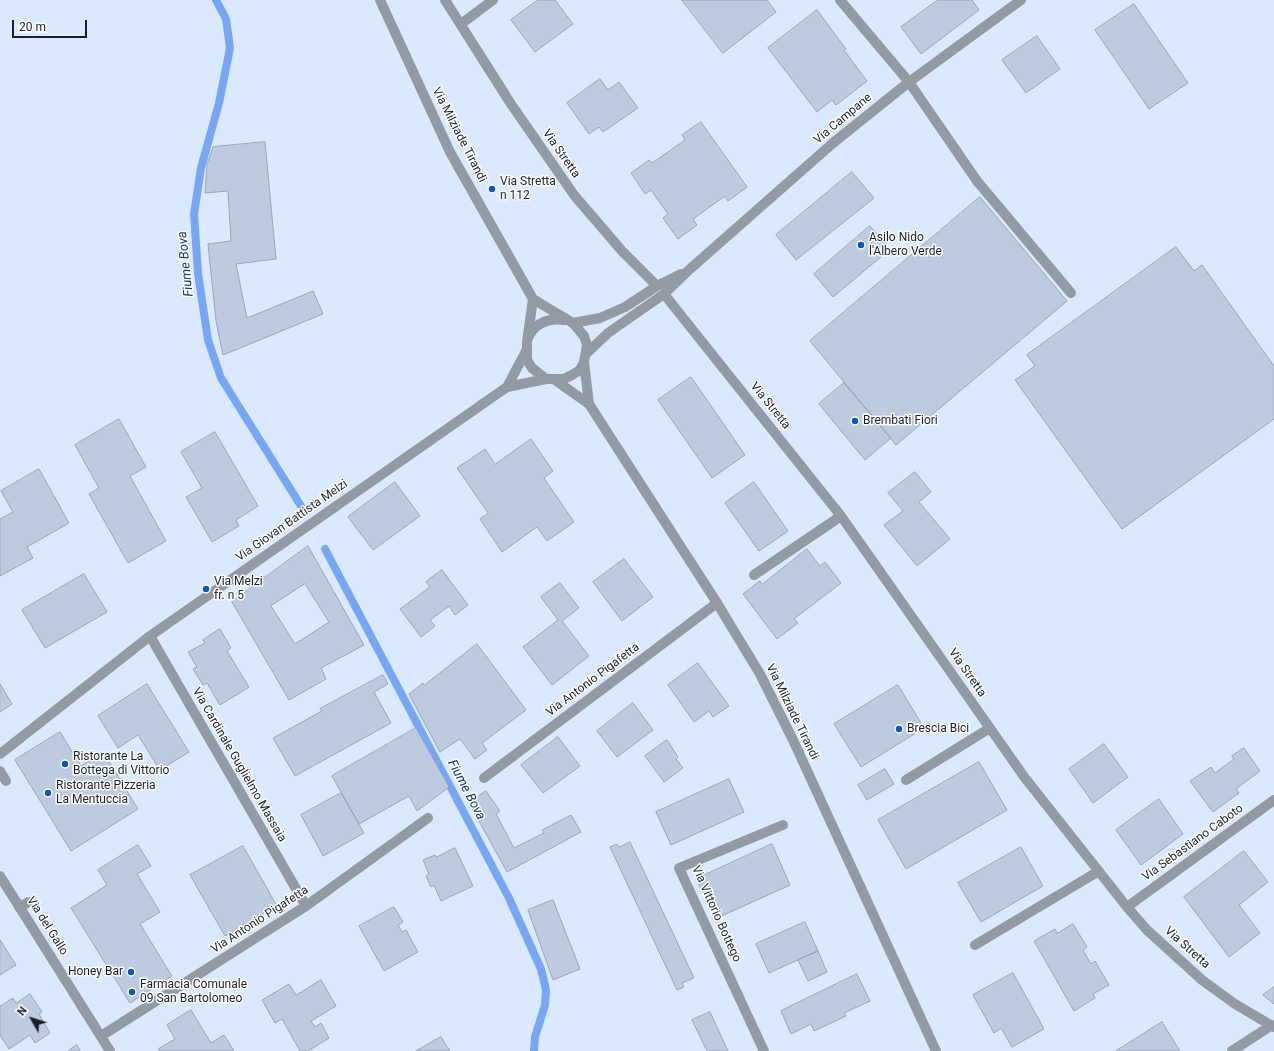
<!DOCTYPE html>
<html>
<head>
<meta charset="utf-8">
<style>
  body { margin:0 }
  #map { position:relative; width:1274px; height:1051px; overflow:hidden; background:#dbe9fe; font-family:Roboto,sans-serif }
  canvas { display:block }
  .north { position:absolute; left:12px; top:999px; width:40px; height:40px; -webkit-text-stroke:3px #fff; paint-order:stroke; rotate:309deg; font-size:11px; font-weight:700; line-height:16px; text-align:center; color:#1b2027 }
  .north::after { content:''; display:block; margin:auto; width:14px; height:18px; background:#1b2027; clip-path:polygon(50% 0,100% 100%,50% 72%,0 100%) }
  .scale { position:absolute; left:12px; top:20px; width:75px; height:18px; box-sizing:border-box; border:2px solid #1b2027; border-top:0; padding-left:5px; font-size:12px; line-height:14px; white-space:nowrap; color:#1b2027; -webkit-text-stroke:3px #fff; paint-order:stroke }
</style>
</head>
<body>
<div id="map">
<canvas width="1274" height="1051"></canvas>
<div class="north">N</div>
<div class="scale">20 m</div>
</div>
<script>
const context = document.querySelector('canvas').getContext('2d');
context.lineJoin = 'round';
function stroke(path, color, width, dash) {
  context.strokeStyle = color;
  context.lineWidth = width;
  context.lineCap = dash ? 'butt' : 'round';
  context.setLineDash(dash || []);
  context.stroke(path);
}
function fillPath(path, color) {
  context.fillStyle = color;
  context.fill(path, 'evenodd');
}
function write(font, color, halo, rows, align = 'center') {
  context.font = font + ' Roboto,sans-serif';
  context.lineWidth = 3;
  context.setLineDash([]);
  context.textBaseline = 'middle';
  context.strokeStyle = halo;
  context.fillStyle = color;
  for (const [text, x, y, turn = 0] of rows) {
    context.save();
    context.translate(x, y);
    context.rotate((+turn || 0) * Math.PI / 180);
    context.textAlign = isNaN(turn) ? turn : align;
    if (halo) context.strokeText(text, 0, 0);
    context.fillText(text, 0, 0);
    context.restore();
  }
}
const stream = new Path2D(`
  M216,0L226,19L230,48L219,103L201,168L194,214L198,273L208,340L221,378L301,506
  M325,549L509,898L541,969L546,990L545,1005L535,1037L534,1051`);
const building = new Path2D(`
  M538,0H555L573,24L535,52L511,20Z
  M682,0H767L776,12L723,53Z
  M938,0H972L979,10L921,54L901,27Z
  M1134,4L1188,83L1149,109L1095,30Z
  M817,10L846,49L844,50L867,81L836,105L832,100L817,112L768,48Z
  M1037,36L1060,69L1026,93L1002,60Z
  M600,79L608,90L619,82L638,108L603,132L599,127L589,134L567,103Z
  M701,122L747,187L728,201L725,196L693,219L697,225L678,239L663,218L668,214L651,190L645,194L631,173L649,160L652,163L685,140L682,135Z
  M265,142L276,259L236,264L247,318L313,291L323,314L223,355L216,321L208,244L231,241L228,191L205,193L207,164L213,147Z
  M852,172L874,198L796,260L776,235Z
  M980,197L1067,301L896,445L810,341Z
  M870,226L885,243L876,250L882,256L833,297L814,274Z
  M1176,247L1194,271L1202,265L1274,366V419L1122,529L1015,380L1035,366L1027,355Z
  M691,377L745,455L712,478L658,400Z
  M844,383L891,438L865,460L819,404Z
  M119,419L146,467L130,476L166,541L128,563L89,494L99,488L75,445Z
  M215,432L258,506L236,520L239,526L212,542L186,497L202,488L181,452Z
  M531,439L553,471L544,478L574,522L547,541L537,527L502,552L480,519L488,513L457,468L485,449L495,464Z
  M39,469L69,523L27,547L33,558L0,576V519L13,512L1,491Z
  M915,472L931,492L919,502L950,539L917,566L884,525L903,511L888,493Z
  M395,482L420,516L373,550L348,517Z
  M754,482L788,531L759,551L725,503Z
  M308,546L364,645L321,668L326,679L289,700L232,602ZM305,584L329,622L295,644L271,606Z
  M807,549L820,566L825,562L841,583L794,619L798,623L777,639L743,594L760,581L762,584Z
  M624,559L653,597L622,621L593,582Z
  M442,570L468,605L455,615L449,606L430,620L435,626L421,637L400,609L430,587L426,582Z
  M84,574L107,612L45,648L22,610Z
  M560,583L579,608L562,621L589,656L552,685L523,647L558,620L541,597Z
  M220,629L231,648L227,651L249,687L220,705L207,683L203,685L193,669L197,667L188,652L205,643L203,640Z
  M477,644L526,710L482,743L487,750L475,759L460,739L440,752L409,694L423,683L424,685Z
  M698,663L729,706L713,717L709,711L694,722L668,685Z
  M383,675L388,684L374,692L391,723L295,776L273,738L322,711L320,709Z
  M0,684L12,704L0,712Z
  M147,684L189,752L160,770L138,735L118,748L98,716Z
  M898,685L924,728L861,767L834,724Z
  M633,703L653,730L617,757L597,731Z
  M416,728L449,787L417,811L409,796L359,824L332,776Z
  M60,732L81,766L103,752L138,809L71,851L15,760Z
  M558,737L580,766L543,793L521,765Z
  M667,740L678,757L676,759L683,768L664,782L645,756Z
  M1104,744L1128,777L1093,803L1069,769Z
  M1244,748L1260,771L1236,789L1239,793L1213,812L1190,781L1211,767L1215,773L1234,759L1232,756Z
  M979,762L1007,810L906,869L878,820Z
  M885,769L894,784L867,800L858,785Z
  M729,779L744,812L671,845L656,812Z
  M486,791L500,811L496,814L514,848L544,833L542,830L571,815L581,832L507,872L469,803Z
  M341,793L364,833L323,856L301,815Z
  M1159,799L1183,834L1141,865L1116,830Z
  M630,842L694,978L682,983L684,987L677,990L610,847L617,844L619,847Z
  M772,844L790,885L715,919L696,879Z
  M138,845L151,866L137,874L160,912L140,924L172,976L130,1003L71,908L107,885L98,870Z
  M243,846L277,906L225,936L190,875Z
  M1021,847L1043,886L981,922L958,883Z
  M455,848L473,886L441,901L434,885L431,887L426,876L429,874L423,860L435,855L436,857Z
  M1244,851L1268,882L1239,905L1260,933L1229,957L1184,897Z
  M553,900L580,969L553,980L528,910Z
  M394,907L403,922L398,925L402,932L406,930L418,952L384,971L359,926Z
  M805,922L818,951L769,973L756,944Z
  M1073,924L1087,947L1083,950L1091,964L1095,961L1109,985L1093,994L1095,998L1074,1011L1034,941L1055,929L1057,933Z
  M0,940L16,965L0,975Z
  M818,951L827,972L808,981L798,960Z
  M1013,973L1044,1029L1012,1047L1001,1028L994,1033L973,995Z
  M857,974L870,1001L844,1013L846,1016L814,1031L811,1024L791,1034L781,1011Z
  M321,980L336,1006L311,1021L315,1027L321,1023L329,1038L308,1051H300L282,1019L275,1023L262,1000L289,984L296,995Z
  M1274,987V1004L1263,995Z
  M30,994L42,1012L39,1014L50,1033L35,1043L30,1035L9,1049L0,1035V1006L13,998L16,1003Z
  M191,1010L211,1043L224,1035L234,1051H160L158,1049L175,1039L167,1025Z
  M710,1012L728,1051H707L692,1020Z
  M1162,1022L1180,1051H1116Z
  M441,1037L450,1051H416Z
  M77,1045L80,1051H68Z`);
const service = new Path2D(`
  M977,181L1071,293
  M0,771L6,781
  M19,907L29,902`);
const minor = new Path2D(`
  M445,0L511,104L574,195L622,251L657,286
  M840,0L909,82L977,181
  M461,24L493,0
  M664,294L841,516L1025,778L1127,907L1147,930L1202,980L1235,1004L1274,1027
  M573,323L600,318L625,307L657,286L681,274
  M587,353L608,333L664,294L690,269L833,143L909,82L1021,0
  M584,362L589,404
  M555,380L589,404
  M507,387L526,351
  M754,575L841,516
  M150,636L306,906
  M0,754L150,636L507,387L546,379
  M484,778L717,603
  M906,780L990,728
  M0,876L110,1051
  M1127,907L1274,800
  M975,945L1099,871
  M101,1036L306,906L428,818
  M764,1051L679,868L783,825
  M1232,1051L1272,1025`);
const tertiary = new Path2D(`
  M380,0L450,152L533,299L573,323L584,336L587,345L584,362L580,370L572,375L564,379H546L532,368L527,360V342L533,299
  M528,338C535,323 548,318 564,320
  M589,404L717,603L760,674L793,740L936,1051`);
const markers = [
  [492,189,4,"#0d55c0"],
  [861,245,4,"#0d55c0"],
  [855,421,4,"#0d55c0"],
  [206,589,4,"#0d55c0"],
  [899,729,4,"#0d55c0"],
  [65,764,4,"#0d55c0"],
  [48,793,4,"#0d55c0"],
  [131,972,4,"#0d55c0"],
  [132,992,4,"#0d55c0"]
];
const streetNames = [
  ["Via Campane",843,119,-40],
  ["Via Milziade Tirandi",459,135,63],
  ["Via Stretta",561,154,55],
  ["Via Stretta",770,406,51],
  ["Via Giovan Battista Melzi",292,521,-35],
  ["Via Stretta",967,673,55],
  ["Via Antonio Pigafetta",593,680,-37],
  ["Via Milziade Tirandi",792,712,64],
  ["Via Cardinale Guglielmo Massaia",239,765,60],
  ["Via Sebastiano Caboto",1193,843,-36],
  ["Via Vittorio Bottego",716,914,66],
  ["Via Antonio Pigafetta",260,920,-33],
  ["Via del Gallo",47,926,58],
  ["Via Stretta",1187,948,42]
];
const poiNames = [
  ["Via Stretta",500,182],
  ["n 112",500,196],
  ["Asilo Nido",869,238],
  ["l'Albero Verde",869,252],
  ["Brembati Fiori",863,421],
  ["Via Melzi",214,582],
  ["fr. n 5",214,596],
  ["Brescia Bici",907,729],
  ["Ristorante La",73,757],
  ["Bottega di Vittorio",73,771],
  ["Ristorante Pizzeria",56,786],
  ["La Mentuccia",56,800],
  ["Honey Bar",123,972,"right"],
  ["Farmacia Comunale",140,985],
  ["09 San Bartolomeo",140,999]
];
const waterNames = [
  ["Fiume Bova",186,264,-96],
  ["Fiume Bova",466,790,62]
];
stroke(stream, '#77a7f3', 8);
fillPath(building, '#bdcadf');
stroke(building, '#98a5b9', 1);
stroke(service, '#949aa3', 10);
stroke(minor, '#949aa3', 10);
stroke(tertiary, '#949aa3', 10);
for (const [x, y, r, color] of markers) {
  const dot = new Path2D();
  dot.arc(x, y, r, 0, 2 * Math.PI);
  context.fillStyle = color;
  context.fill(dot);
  stroke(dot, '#fff', 1.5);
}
write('12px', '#1b2027', '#fff', streetNames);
write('12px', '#1b2027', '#fff', poiNames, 'left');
write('italic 13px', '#083375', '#fff', waterNames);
</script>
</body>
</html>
